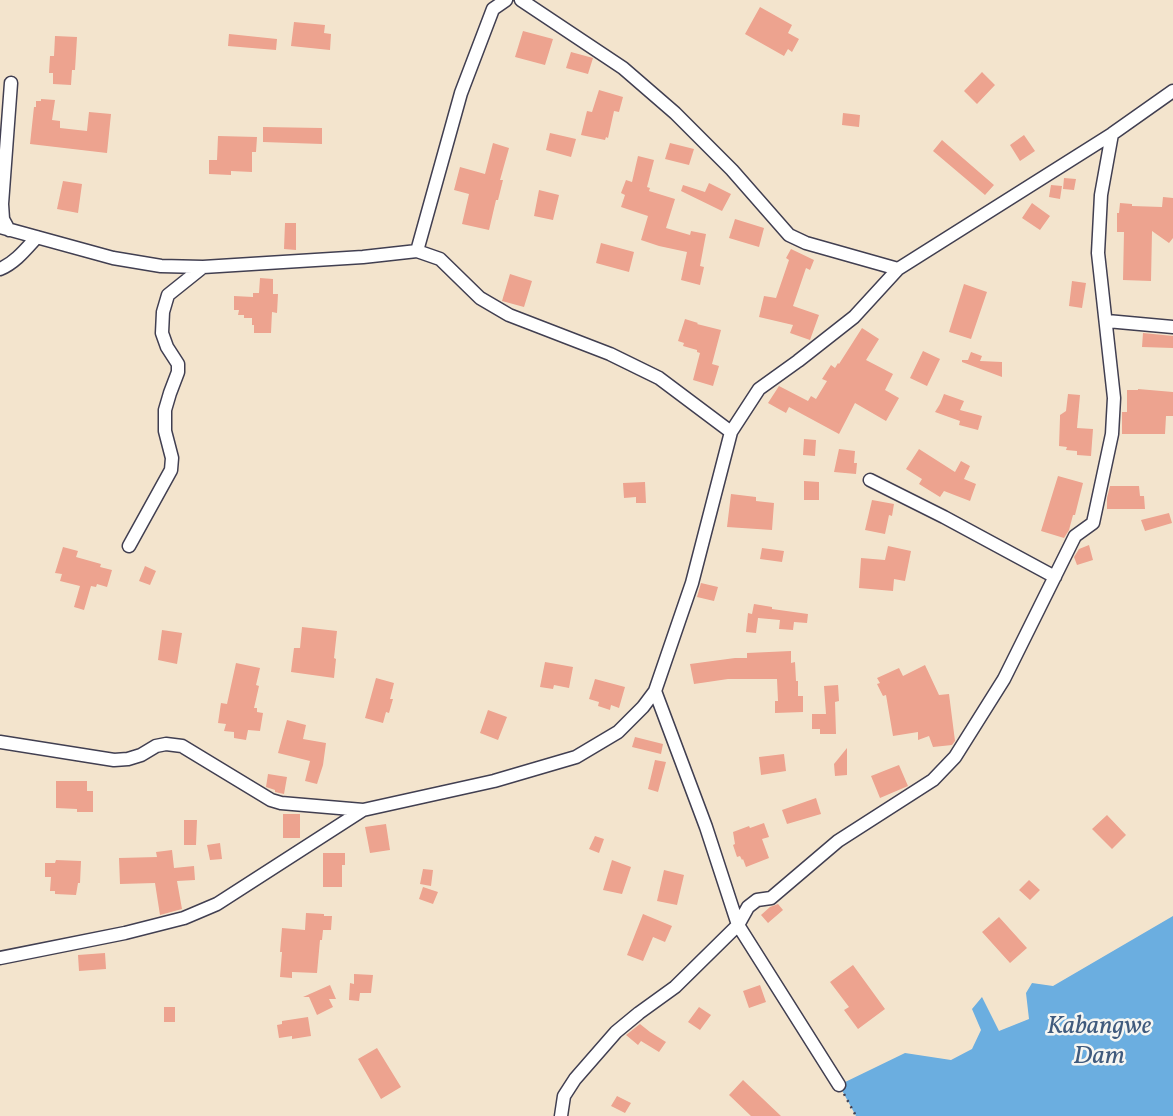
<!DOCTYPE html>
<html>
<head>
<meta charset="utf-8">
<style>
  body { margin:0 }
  canvas { display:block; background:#f3e4cd }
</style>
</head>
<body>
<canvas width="1173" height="1116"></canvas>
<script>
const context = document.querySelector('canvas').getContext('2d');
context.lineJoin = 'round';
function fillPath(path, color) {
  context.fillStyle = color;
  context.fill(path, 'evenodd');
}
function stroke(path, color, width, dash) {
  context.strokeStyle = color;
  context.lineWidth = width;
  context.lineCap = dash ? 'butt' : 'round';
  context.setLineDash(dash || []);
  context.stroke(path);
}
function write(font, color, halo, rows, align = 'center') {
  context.font = font + ' Vollkorn,serif';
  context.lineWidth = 5;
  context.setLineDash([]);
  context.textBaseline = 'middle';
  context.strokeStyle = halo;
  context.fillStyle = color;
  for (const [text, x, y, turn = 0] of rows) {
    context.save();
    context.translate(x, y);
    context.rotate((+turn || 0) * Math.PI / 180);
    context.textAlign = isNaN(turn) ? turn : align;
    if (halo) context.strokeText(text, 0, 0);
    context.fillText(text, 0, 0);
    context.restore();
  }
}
const water = new Path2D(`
  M1173,916V1116H856L839,1085L905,1053L951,1060L972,1049L981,1030L972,1009L982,997L999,1031L1029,1019L1026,993L1032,983L1053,986Z`);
const building = new Path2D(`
  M760,7L792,25L788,33L799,39L792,52L788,49L784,56L745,34Z
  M294,22L325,25L324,33L331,34L330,50L291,46Z
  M523,31L553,39L545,65L515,57Z
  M229,34L277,39L276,50L228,46Z
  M55,36L77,37L75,70H72L71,85L53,84V73H49L50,56H54Z
  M571,52L593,58L588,74L566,68Z
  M982,72L995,85L977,104L964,91Z
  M599,90L623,97L619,112L614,111L608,138L606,137L605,140L581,135L587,111L592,112Z
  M41,99L55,100L52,120L60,121V128L87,131L89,112L111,114L107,153L30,144L34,107H36V101H41Z
  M843,113L860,115L859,127L842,125Z
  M263,127L322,128V144L263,142Z
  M550,133L576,139L571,157L546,150Z
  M1024,135L1035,151L1020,161L1010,145Z
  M218,136L257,137L256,152H252V172L231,171V175L209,174V160H217Z
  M942,140L994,185L985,195L933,151Z
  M493,143L509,148L500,180H503L498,200H496L489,230L462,224L469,194L454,190L460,167L485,174Z
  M670,143L694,149L689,165L665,159Z
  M638,156L654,160L647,187L650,188L649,191L675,199L666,228L690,235L691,231L706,234L700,266L704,267L700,285L681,280L687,252L659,246L641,240L648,216L621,207L625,195L621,193L626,180L632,182Z
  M1064,178L1076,179L1074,190L1063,189Z
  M63,181L82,184L78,213L57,209Z
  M709,183L731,194L722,211L681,191L683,185L705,192Z
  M1051,185L1062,186L1060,199L1049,197Z
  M539,190L559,195L553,220L534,216Z
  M1163,197L1173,198V238L1169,243L1152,231L1151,281L1123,280L1124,232H1117V213H1119L1120,203L1132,204V206L1162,207Z
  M1032,203L1050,216L1040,230L1022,218Z
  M735,219L764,228L759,247L729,238Z
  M285,223H296V250L284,249Z
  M601,243L634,252L629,272L596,263Z
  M791,249L814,260L810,270L806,268L793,306L819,315L810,340L790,333L793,325L759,317L764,296L776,298L789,260L786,258Z
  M510,274L532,281L524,307L502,301Z
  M260,278L273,279V294H278L277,313L272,312L271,333H254V325H252V318H244V315H238L239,310H234V296L253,297V293H259Z
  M1072,281L1086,283L1082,308L1069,306Z
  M964,284L987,292L971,339L949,332Z
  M685,319L698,323L697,324L721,330L712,364L719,366L713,386L693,380L700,353L697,352V350L683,346L684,343L678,341Z
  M862,328L879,339L866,360L893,374L885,390L899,398L886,421L855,403L839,434L789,407L786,413L768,403L779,386L808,401L811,396L816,399L827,381L822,379L831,365L835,368L838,363L839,364Z
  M1143,333L1173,336V348L1142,347Z
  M923,351L940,359L927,386L910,378Z
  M971,352L982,356L980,361L1002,362V377L962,362V360H968Z
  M1138,389L1173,392V416H1166L1165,434H1122V412H1127V390H1138Z
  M944,394L964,401L960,410L982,416L978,430L959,425L960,421L935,412L940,404Z
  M1068,394L1080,395L1077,428L1093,429L1091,456L1077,455V451L1066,450L1067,447L1059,446L1060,418V415L1066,411Z
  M804,439L816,440L815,456L803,455Z
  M839,449L855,451L854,463H857L856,474L834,472Z
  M919,449L955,472L961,461L970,466L964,479L976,484L970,501L944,491L940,497L919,484L922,479L906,469Z
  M1058,476L1083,483L1075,515H1073L1069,530L1064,538L1041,531Z
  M804,481L819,482V500H804Z
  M645,482L646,503H636V497L624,498L623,483Z
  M1110,486H1139L1140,496H1144L1145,509H1107V498Z
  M731,494L756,497V501L774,503L772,530L727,527Z
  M872,500L894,504L892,516L889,515L885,534L865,530Z
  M1169,513L1172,523L1145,531L1141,520Z
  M1089,545L1093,560L1077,565L1074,557L1079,549Z
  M888,546L911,551L905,581L894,579L893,591L859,588L861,558L885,560Z
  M63,547L78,551L76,557L101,564L100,567L112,570L107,587L97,584L96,587L91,586L84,610L74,607L80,586L60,581L62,574L55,573Z
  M762,548L784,551L782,562L760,559Z
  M145,566L156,571L150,585L139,581Z
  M701,583L718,587L714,601L697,597Z
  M754,604L772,607V609L808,614L807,623L794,622L793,630L779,629L780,620L758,618L756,633L746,632L748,613L752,614Z
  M302,627L337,631L334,658L336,659L334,678L291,672L294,648H300Z
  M162,630L182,633L177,664L158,660Z
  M791,651V663L795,662L796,681H798V696H803V712L775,713V701H778L777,679H728L694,684L690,664L735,658H747V653Z
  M545,662L573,667L569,688L554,685L553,689L540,687Z
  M236,663L260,668L256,685L259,686L254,708H257V712L263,713L260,731L248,730L246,740L234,738V732L224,731L226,724L218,723L221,703L227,704Z
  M925,665L939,695L949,694L955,741L952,745L933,747L929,736L918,740V732L893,736L886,695L883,696L877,684L880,683L877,678L899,668L903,676Z
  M376,678L394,683L390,699H393L389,713L386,712L383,723L365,718Z
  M595,679L625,687L619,708L611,705L610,710L598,706L599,702L589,699Z
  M838,685L839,701L835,702L836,734H820V729H812V714H826L824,686Z
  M488,710L507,717L498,740L480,733Z
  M287,720L306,725L303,739L326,743L323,765L317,784L305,781L310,761L278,753Z
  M635,737L663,744L661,754L632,747Z
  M847,748V775L835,776L834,764Z
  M784,754L786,771L761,775L759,757Z
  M655,760L666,762L658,792L648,789Z
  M899,765L908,786L880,798L871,776Z
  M268,774L287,777L284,794L275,792V790L266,787Z
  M56,781H87V791H93V812H77V809L56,808Z
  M816,798L821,814L787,824L782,810Z
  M283,814H300V838H283Z
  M1107,815L1126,835L1112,849L1092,829Z
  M184,820H197L196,845H184Z
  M764,823L769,837L762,839L769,858L746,867L743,859L742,860L740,856L737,857L733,845L735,844L733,832L749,826L750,828Z
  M386,824L390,850L370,853L365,827Z
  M595,836L604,839L599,853L589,849Z
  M220,843L222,859L210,860L207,845Z
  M172,850L174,868L194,866L195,880L177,881L182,909L160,915L155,883L120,884L119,858L157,857L156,852Z
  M323,853H345V865H342V887H323Z
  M56,860L81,861L80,883H78L76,895L55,894V891H50L51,877H45V863H55Z
  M612,860L631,867L622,894L603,890Z
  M423,869L433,870L431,886L420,884Z
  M664,870L684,875L677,905L657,901Z
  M1029,880L1040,890L1030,900L1019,890Z
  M423,887L438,892L433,904L419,899Z
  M778,904L783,910L768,923L761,915L770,907Z
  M306,913L324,914V916H332L331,930H323L322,940H320L317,973L292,972V978L280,977L282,952H280L282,928L305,930Z
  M643,914L672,926L665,942L653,937L643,961L627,955Z
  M999,917L1027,948L1010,963L982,932Z
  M105,953L106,969L79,971L78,955Z
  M853,965L885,1009L858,1029L844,1010L849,1007L830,982Z
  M354,974L373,975L371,993H360L359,1001L349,1000L350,983L354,984Z
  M330,985L336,999H329L333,1007L317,1015L309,997H303Z
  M760,985L766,1002L749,1008L743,991Z
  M164,1007H175V1022H164Z
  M699,1007L711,1015L700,1030L688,1022Z
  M308,1017L311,1036L292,1039V1036L279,1038L277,1025L282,1024V1021Z
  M640,1024L650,1032L666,1042L659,1052L641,1041L638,1045L626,1035Z
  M377,1048L401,1087L381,1099L358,1059Z
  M743,1080L781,1116H751L729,1095Z
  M617,1096L631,1103L625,1113L611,1106Z`);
const path = new Path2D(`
  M844,1094L856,1116`);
const street = new Path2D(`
  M521,0L623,68L675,113L732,170L789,235L806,243L898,269
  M0,227L113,258L161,266L203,267L363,257L417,251L440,259L480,298L509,315L610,354L659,378L731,432
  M9,230L3,219L2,204L11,83
  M417,251L461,93L493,9L506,0
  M0,269C15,263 26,249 37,237
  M1107,321L1173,327
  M870,480L944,517L1055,577
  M129,546L171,470L172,458L165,431V410L170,393L178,372V364L167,347L162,333L163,312L168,295L203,267
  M655,691L706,827L738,925L839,1085
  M0,742L114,760L128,759L141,755L156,746L166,744L182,746L271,800L281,803L363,810
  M0,958L125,933L184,918L217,904L363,810L494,781L576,757L618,732L643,707L655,691L692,583L731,432L759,389L798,361L854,317L898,269L1112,134L1173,91
  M561,1116L564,1096L575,1079L616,1032L639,1013L675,987L738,925L748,907L757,900L771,898L838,841L933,780L955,757L1004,679L1075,536L1093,523L1112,434L1114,398L1098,253L1101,195L1112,134`);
const waterNames = [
  ["Kabangwe",1099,1028],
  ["Dam",1099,1058]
];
fillPath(water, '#6baee0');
fillPath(building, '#eda38f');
stroke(street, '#413f51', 15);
stroke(path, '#413f51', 2.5, [2, 5]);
stroke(street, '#fff', 12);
write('italic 26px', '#3f5a7d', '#f6f6f2', waterNames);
</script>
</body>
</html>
